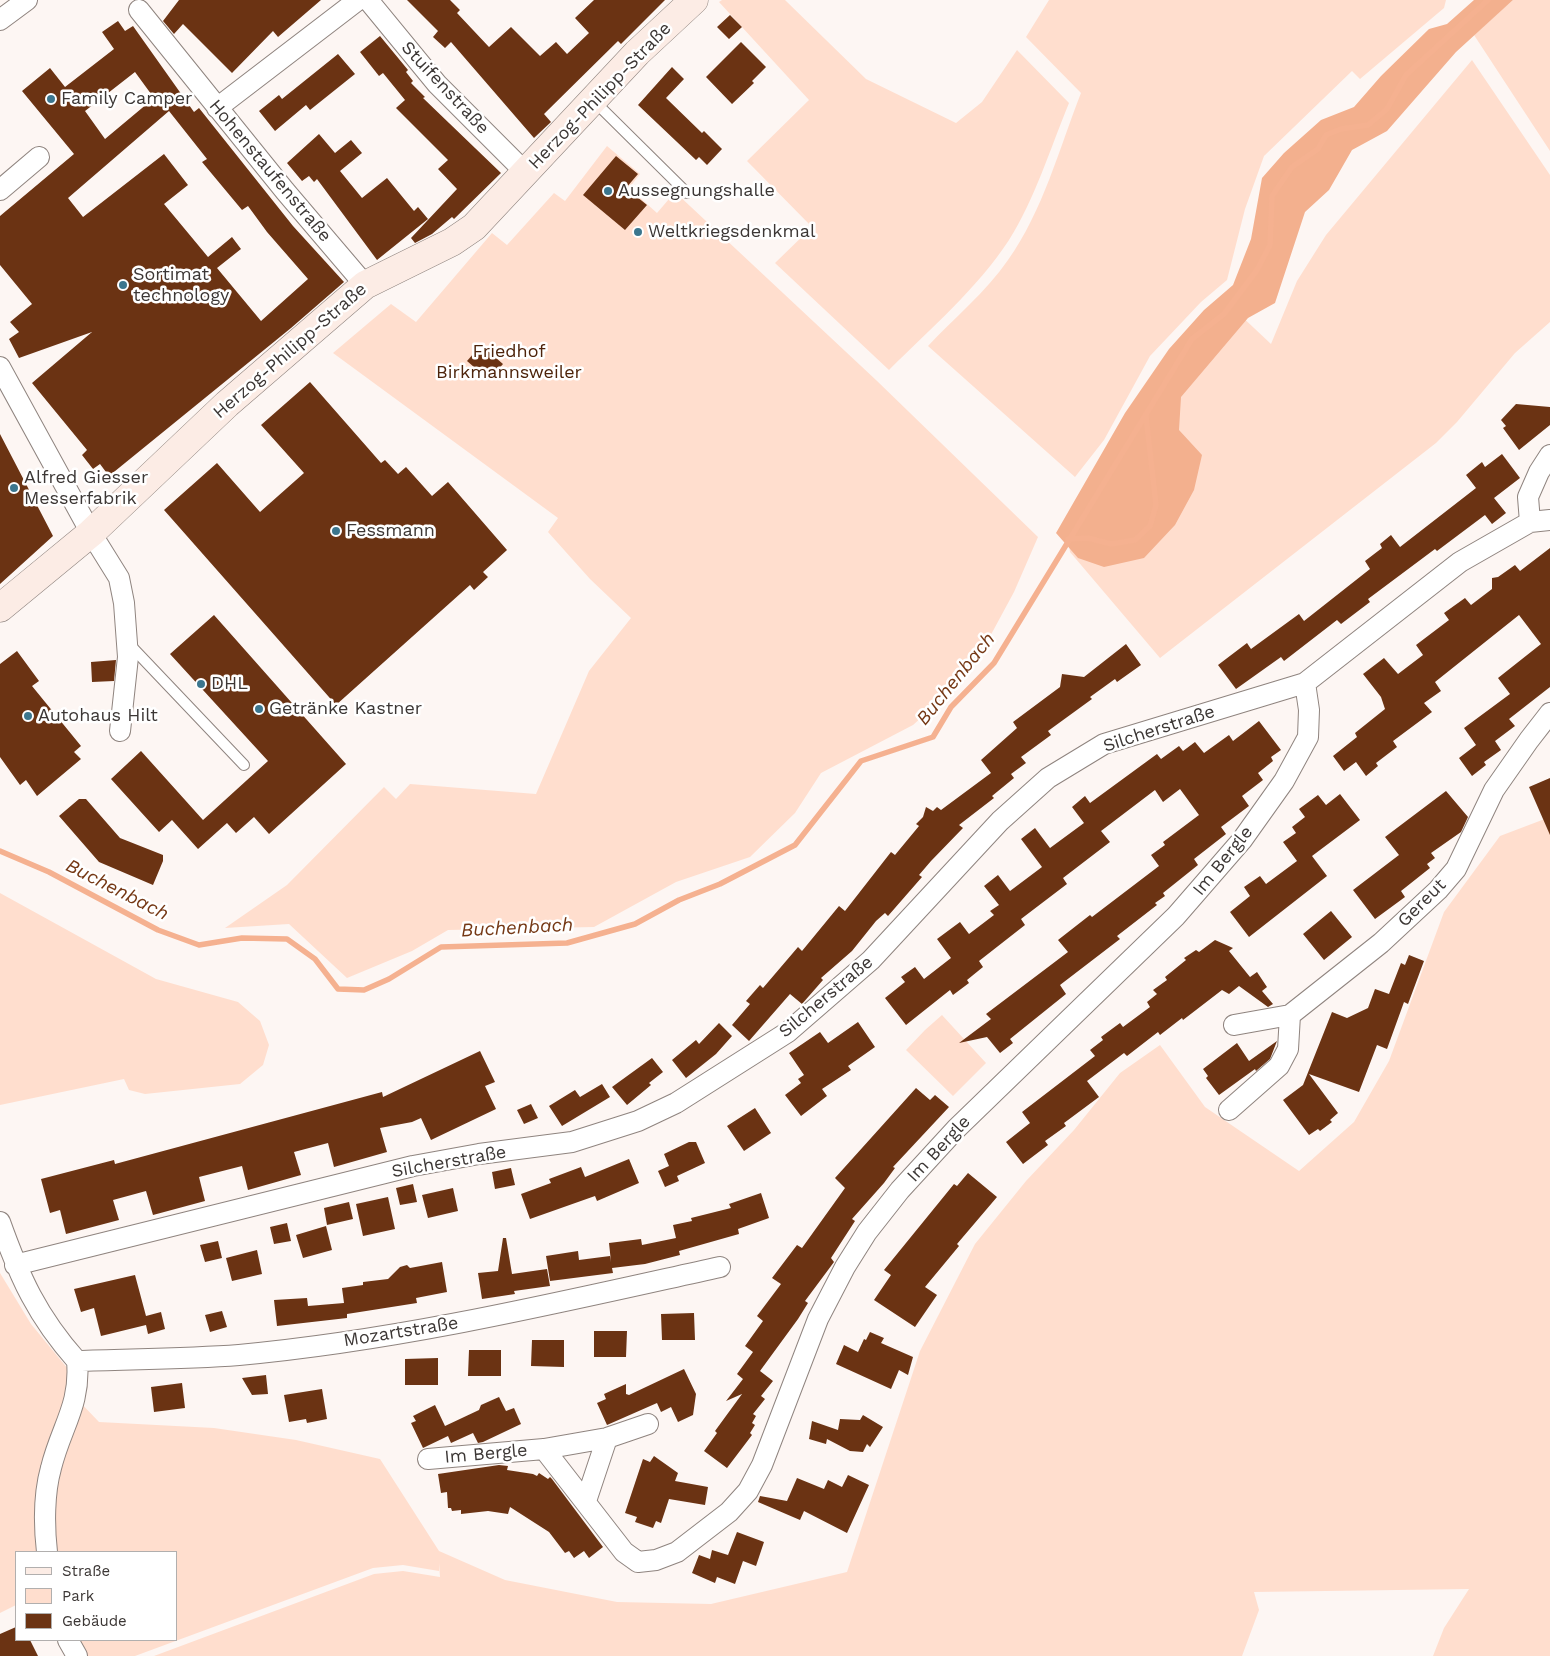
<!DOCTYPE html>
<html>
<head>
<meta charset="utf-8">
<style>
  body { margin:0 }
  #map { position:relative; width:1550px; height:1656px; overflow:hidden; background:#fdf6f3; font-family:"Work Sans",sans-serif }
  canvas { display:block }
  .legend { position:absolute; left:15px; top:1551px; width:162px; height:90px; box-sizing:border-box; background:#fff; border:1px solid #b1afae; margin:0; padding:6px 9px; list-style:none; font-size:15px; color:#3c3735 }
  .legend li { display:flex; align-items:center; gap:10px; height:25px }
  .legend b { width:25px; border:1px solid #b1afae }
</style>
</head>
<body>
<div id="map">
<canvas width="1550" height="1656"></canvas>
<ul class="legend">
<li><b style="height:6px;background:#fcece5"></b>Straße</li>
<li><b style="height:14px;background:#ffdece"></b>Park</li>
<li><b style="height:14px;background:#6b3313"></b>Gebäude</li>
</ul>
</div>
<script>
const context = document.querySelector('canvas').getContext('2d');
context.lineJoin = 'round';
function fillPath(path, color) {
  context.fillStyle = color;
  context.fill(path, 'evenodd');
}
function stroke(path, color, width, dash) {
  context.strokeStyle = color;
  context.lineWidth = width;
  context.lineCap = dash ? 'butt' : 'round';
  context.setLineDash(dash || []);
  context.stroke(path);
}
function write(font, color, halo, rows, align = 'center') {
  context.font = font + ' "Work Sans",sans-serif';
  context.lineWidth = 5;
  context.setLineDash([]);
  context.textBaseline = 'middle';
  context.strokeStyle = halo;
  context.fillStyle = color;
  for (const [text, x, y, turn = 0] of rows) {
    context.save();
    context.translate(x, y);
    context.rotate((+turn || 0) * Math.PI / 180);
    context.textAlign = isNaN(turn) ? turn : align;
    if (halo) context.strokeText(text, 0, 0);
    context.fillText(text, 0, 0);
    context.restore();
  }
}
const green = new Path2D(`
  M722,0H785L866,79L956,123L982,102L1017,50L1069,103C1050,149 1035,199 1009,240C977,289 930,329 889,370L775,263L812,227L747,161L809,100L719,2Z
  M1049,0H1446L1444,8L1360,79L1352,71L1264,156L1245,209L1227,280L1201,302L1150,356L1104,440L1075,477L928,346C954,318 986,292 1008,260C1043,211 1059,149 1081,93L1026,37Z
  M1513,0H1550V151L1474,35Z
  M1472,60L1550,175V322L1515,353L1457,422L1436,443L1160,658L1070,552L1068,539L1237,312L1271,344L1297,281L1326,235Z
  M607,146L640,174L629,188L657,213L675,192L876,380L1038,537L1014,592L987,642L956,687L913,725L821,773L795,813L750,857L676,882L594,927L448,930L412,951L347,978L289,924L225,928L287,885L384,787L396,799L410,784L536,794L589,671L631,618L590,579L548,532L558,518L333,353L391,304L416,322L492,233L507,245L554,193L565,201Z
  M1550,817V1656H1433L1444,1628L1469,1589L1254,1592L1259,1610L1242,1656H154L374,1574L403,1571L440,1577L439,1563V1571L403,1565L373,1568L135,1656H78L70,1640H176V1552H47L46,1516L76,1398L99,1422L214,1428L296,1440L380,1459L439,1551L505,1580L617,1602L711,1604L847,1572L920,1351L975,1244L1026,1181L1074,1130L1120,1073L1160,1045L1205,1107L1299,1171L1354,1122L1389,1061L1444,912L1500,836Z
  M0,893L156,979L238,1002L260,1021L269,1045L263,1065L240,1084L145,1094L129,1090L124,1079L0,1105Z
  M942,1015L986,1063L953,1096L906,1050L925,1030Z
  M0,1273L31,1324L68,1369L65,1396L44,1460L38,1552H16V1605L0,1613Z`);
const forest = new Path2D(`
  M1474,0H1513L1456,52L1387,131L1352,150L1329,190L1305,212L1275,303L1248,318L1181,397L1179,430L1202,455L1194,490L1175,525L1144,558L1104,567L1078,558L1056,533L1125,413L1169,349L1204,310L1233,285L1251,239L1262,178L1284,153L1321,120L1354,107L1381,76L1429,29L1447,24Z`);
const stream = new Path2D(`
  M1068,539L1088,538L1111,544L1135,540L1150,526L1156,505L1146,416
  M0,851L49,872L158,930L199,945L242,938L287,939L315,959L338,989L364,990L389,979L441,947L567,943L635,924L679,900L720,884L795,845L861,761L933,737L951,707L994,663L1192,339L1224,314L1257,270L1270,245L1272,196L1292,167L1318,149L1326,135L1341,129L1368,125L1387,109L1406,75L1488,0`);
const building = new Path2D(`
  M179,0H321L278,37L273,31L232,73L183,24L174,34L163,21Z
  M407,0H450L460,10L457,13L489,47L511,27L540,56L556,42L567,54L589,33L575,18L594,0H665L621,44L618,41L544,114L551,122L534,138L451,42L445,48L433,37L438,31Z
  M730,15L742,27L729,39L717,27Z
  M118,21L125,31L133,26L194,112L199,108L293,226L344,282L291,328L109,476L100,464L93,469L82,455L87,450L32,383L92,332L19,358L9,339L19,332L10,322L32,304L0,265V216L74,154L22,91L50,68L65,87L114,49L102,32ZM135,72L154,98L105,139L85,111ZM169,111L207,159L202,162L242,210L248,206L267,232L308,279L261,321L217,268L241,249L232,237L208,257L164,204L188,185L164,154L83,217L68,198Z
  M380,36L408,70L406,72L413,81L411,83L425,97L423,98L501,173L454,219L452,217L432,234L415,243L411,238L457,189L438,169L448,160L396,108L405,100L383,73L379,76L360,52Z
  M741,42L766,67L752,81L754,83L732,104L706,77Z
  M338,54L355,74L310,110L306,105L275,131L259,111L279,95L282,99Z
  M672,67L684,79L666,98L702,133L704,131L722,149L707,165L699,157L696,160L638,105Z
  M319,134L335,153L351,140L362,153L340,171L362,198L387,178L414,211L418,207L428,219L377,260L317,179L314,182L309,176L302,181L287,163Z
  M616,156L638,174L626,188L647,205L625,230L583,195Z
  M481,345L503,364L489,380L467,361Z
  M310,382L381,463L385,460L398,474L406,467L432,496L448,482L507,550L483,572L488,577L474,590L470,585L336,705L164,510L217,463L260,512L304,473L261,425Z
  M1516,404L1550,407V425L1519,450L1503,428L1506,426L1501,420Z
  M0,434L53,536L0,584Z
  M1502,454L1520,478L1494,498L1506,513L1492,524L1485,515L1437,551L1435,549L1368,599L1370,602L1341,624L1337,620L1284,661L1281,657L1236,689L1218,665L1247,643L1251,649L1299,614L1304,621L1370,569L1365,561L1382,548L1380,544L1391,535L1400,547L1476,488L1466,475L1482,462L1485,467Z
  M1550,548V687L1509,719L1515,726L1495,741L1501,750L1484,762L1486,765L1472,776L1459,758L1476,745L1464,728L1510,694L1498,678L1541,644L1519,615L1435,682L1441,691L1424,703L1432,712L1393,741L1397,747L1376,763L1378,766L1366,776L1356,762L1344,771L1333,756L1357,737L1355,733L1385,709L1381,697L1363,674L1384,658L1398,674L1423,655L1416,645L1449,620L1444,613L1465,598L1471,605L1492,589V578L1498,577L1515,565L1520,571Z
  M214,615L346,764L269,834L254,817L236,833L227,823L198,849L172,820L159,832L111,779L141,751L203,820L268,761L170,654Z
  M1126,644L1141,665L1117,682L1115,679L1090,697L1092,699L1048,731L1051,735L1021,757L1026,763L1011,774L1014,778L992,796L994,798L959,825L963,828L931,861L919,875L922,877L888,916L885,913L876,921L852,951L821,978L823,980L802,1004L790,994L749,1041L732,1025L750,1004L746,1001L760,985L763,988L798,947L802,951L839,906L845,911L891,852L895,855L919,826L916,824L923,817L926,807L933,811L937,807L941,810L991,773L981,760L1017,728L1013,722L1060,687L1062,674L1084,677Z
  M17,651L39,681L32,686L81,746L74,752L81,759L37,796L26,780L20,785L0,757V664Z
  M116,660L114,681L92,682L91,662Z
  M1259,721L1281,750L1271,757L1273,761L1258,773L1263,780L1242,796L1249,806L1221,827L1226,834L1194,859L1198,865L1163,893L1165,896L1155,903L1157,905L1117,936L1120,939L1060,985L1066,994L1010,1039L1013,1043L1000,1053L987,1037L959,1043L991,1019L986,1014L1068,952L1058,940L1090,915L1092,917L1159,866L1151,855L1165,845L1163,842L1199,815L1180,789L1163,802L1155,790L1101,831L1110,842L1063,878L1067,884L1021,919L1025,925L979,961L983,967L967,980L969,983L953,995L950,990L906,1025L885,998L905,982L901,977L915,967L924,979L951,958L937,939L960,922L969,934L994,915L990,911L999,905L984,886L998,875L1010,891L1042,867L1021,839L1035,828L1050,848L1084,823L1072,807L1085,796L1090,803L1157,754L1161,759L1179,746L1183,751L1195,742L1204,753L1229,735L1233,741Z
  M1550,778V835L1529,787Z
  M1446,791L1468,817L1461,832L1431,853L1435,858L1427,864L1430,868L1401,891L1405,897L1375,919L1353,890L1399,855L1385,837Z
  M1340,794L1360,820L1312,856L1327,876L1249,937L1230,912L1250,896L1244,887L1260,876L1266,884L1297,861L1283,842L1296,833L1292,827L1305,817L1299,809L1318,795L1326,805Z
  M79,799H86L120,838L163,855V861L153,885L99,862L59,816Z
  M1331,911L1352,937L1324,960L1303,934Z
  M1215,940L1233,948L1229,951L1250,977L1257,972L1267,987L1262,991L1273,1004L1268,1007L1239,986L1229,994L1222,990L1183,1020L1182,1018L1160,1035L1158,1032L1127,1056L1124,1053L1087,1081L1099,1097L1064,1123L1066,1126L1045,1141L1048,1145L1023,1164L1006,1142L1030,1123L1022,1112L1095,1056L1090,1050L1103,1040L1101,1037L1120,1023L1123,1027L1150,1007L1147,1002L1157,994L1153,990L1167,980L1165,977L1186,960L1184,958L1196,950L1199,952Z
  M1409,955L1424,961L1408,1004L1404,1002L1387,1049L1377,1045L1359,1092L1309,1074L1338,1113L1330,1120L1332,1122L1320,1131L1318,1129L1309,1135L1283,1100L1303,1085L1332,1012L1347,1018L1368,1008L1375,989L1389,994L1401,963L1405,965Z
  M858,1022L875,1047L848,1066L851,1070L822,1089L827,1096L801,1116L785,1095L801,1083L798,1079L804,1075L789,1053L820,1032L828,1043Z
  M719,1023L732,1036L716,1054L686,1078L672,1060L696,1040L699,1044Z
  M1277,1041L1270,1059L1256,1071L1255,1069L1219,1095L1206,1078L1208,1076L1203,1069L1237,1043L1249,1061Z
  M480,1051L495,1082L485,1086L496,1109L431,1140L421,1118L412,1122L380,1128L387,1152L334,1167L328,1143L294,1152L301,1175L248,1190L242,1166L199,1177L205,1201L153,1215L146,1191L113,1200L119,1220L66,1234L60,1210L50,1213L41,1179L114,1160L115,1164L382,1092L383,1097Z
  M652,1058L663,1072L649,1083L651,1085L627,1105L612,1087Z
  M602,1084L610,1097L562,1126L549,1106L575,1090L580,1097Z
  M916,1088L930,1100L935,1095L949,1107L893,1167L895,1168L884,1183L852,1219L855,1221L831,1258L834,1262L805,1301L808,1303L798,1319L760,1371L773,1381L761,1396L765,1399L753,1414L756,1416L752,1423L755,1425L750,1433L752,1435L727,1468L704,1451L717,1433L715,1431L742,1394L726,1401L743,1379L737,1374L753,1352L745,1346L763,1321L757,1316L781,1284L772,1278L797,1245L802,1248L845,1188L835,1178Z
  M531,1104L538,1118L524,1124L517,1110Z
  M755,1108L771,1133L744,1151L727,1126Z
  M689,1142H696L705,1163L677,1176L679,1181L665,1187L658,1171L669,1166L664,1154Z
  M629,1159L639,1183L597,1201L595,1196L530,1219L521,1194L551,1183L549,1179L581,1167L585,1177Z
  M511,1168L515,1185L495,1189L492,1172Z
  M968,1173L997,1197L957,1244L959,1246L925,1287L937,1295L915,1327L874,1300L891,1275L884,1270L954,1184L957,1186Z
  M413,1184L417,1202L400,1205L396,1188Z
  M453,1188L458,1211L428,1218L422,1195Z
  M761,1193L769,1218L738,1229L739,1234L679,1251L680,1255L645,1264L612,1268L613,1273L550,1281L546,1256L578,1251L579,1260L610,1256L611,1262L609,1243L641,1239L642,1245L676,1238L673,1225L692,1221L691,1218L731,1208L729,1204Z
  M388,1197L395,1229L363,1236L356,1204Z
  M349,1202L353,1219L327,1225L324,1208Z
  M287,1223L291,1241L274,1244L270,1227Z
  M326,1226L332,1250L303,1258L296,1235Z
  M503,1238H506L512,1274L547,1269L550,1286L514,1291L515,1294L482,1299L478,1273L498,1271Z
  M218,1241L222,1258L205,1262L200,1245Z
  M257,1250L262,1274L232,1281L226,1258Z
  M442,1262L447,1292L416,1298L417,1303L347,1314V1318L277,1326L274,1300L307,1298L308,1306L344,1303L342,1288L363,1285V1282L388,1279L400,1267L407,1265L410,1268Z
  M135,1275L146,1316L161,1312L165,1329L148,1334L146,1325L101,1336L94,1308L81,1312L74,1289Z
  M222,1311L227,1327L210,1332L205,1315Z
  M694,1313L695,1340H662L661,1314Z
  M594,1331H627L626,1357H594Z
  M870,1332L884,1338L881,1343L913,1357L908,1375L899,1370L891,1389L836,1364L844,1345L858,1352L864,1339L866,1340Z
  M532,1340H564V1367L531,1366Z
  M469,1350H501V1376H468Z
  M438,1358V1385H405V1359Z
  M684,1369L696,1394L693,1415L678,1422L671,1407L661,1412L657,1403L607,1425L597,1403L606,1399L604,1394L626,1384V1394L629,1395Z
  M266,1375L268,1394L252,1395L242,1378Z
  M182,1383L185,1408L154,1412L151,1387Z
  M322,1389L327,1419L307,1423L306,1419L289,1422L284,1395Z
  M499,1397L506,1411L514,1408L521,1424L483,1442L478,1443L473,1433L451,1443L448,1436L423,1448L411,1423L416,1421L413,1416L435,1405L445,1426L479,1410L481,1405Z
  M863,1415L883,1427L870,1447L867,1444L863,1452L850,1451L827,1439L826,1444L809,1439L812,1421L838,1430L840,1419L860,1420Z
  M654,1456L678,1473L675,1481L708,1487L705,1505L669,1499L661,1523L656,1521L653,1528L635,1522L637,1517L625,1513L643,1459L650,1462Z
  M499,1465L508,1466L507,1470L533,1474L537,1476L539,1473L548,1479L550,1477L552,1479L603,1547L589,1558L584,1551L574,1558L569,1551L565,1553L549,1532L510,1507L508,1514L488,1511L461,1514V1510L452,1511L451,1508H448L447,1492L441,1493L438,1474Z
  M848,1475L869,1485L847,1533L804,1511L800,1520L758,1502L760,1496L787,1501L797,1478L824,1489L828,1480L842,1487Z
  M737,1532L764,1542L756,1566L743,1561L735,1584L717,1577L715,1583L692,1573L699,1555L710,1559L712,1550L728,1555Z
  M16,1627V1640H30L38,1656H0V1634Z`);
const lane = new Path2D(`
  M594,101L687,193
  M128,643L244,765`);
const street = new Path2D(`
  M368,0L437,84L526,173
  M139,10L285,191L365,285
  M0,20L27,0
  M217,108L358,0
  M0,190L39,157
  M0,367L91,533L119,578L124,603L128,657L120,731
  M1530,522L1528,497L1539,472L1550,455
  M1234,1025L1290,1015L1381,943L1438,890L1456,869L1494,790L1529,740L1550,713
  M1229,1110L1279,1066L1288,1049L1290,1015
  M0,1222C20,1278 37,1316 77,1361
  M15,1265L413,1166L479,1154L572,1142L638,1121L676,1103L788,1032L871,960L1000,821L1048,778L1104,744L1305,683L1460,562L1530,522L1550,520
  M77,1361C131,1359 186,1359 239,1355C402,1340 561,1302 720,1267
  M544,1449L624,1552L638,1562L656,1560L677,1552L729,1512L748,1491L762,1465L818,1319L845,1267L867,1232L900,1190L956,1129L1176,916L1242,840L1284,781L1308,737L1309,710L1305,683
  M428,1459L544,1449L607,1438L648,1424
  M586,1501L607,1438
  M47,1552C44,1526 44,1493 51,1468C61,1427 81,1405 77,1361
  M68,1640L77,1656`);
const secondary = new Path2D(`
  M0,608L91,533L227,404L365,285L452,242L474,227L637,53L694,0`);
const markers = [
  [51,99,5,"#3b768e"],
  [608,191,5,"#3b768e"],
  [638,232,5,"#3b768e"],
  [123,285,5,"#3b768e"],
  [14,488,5,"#3b768e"],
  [336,531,5,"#3b768e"],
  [201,684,5,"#3b768e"],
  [259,709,5,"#3b768e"],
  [28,716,5,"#3b768e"]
];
const streetNames = [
  ["Stuifenstraße",445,88,47],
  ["Herzog-Philipp-Straße",600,96,-46],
  ["Hohenstaufenstraße",270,171,50],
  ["Herzog-Philipp-Straße",290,351,-41],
  ["Silcherstraße",1159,729,-18],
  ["Im Bergle",1223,861,-51],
  ["Gereut",1422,903,-45],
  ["Silcherstraße",826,997,-40],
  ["Im Bergle",939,1149,-47],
  ["Silcherstraße",449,1162,-10],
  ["Mozartstraße",401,1332,-9],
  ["Im Bergle",486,1454,-5]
];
const poiNames = [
  ["Family Camper",61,99],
  ["Aussegnungshalle",618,191],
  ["Weltkriegsdenkmal",648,232],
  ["Sortimat",133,275],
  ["technology",133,296],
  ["Alfred Giesser",24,478],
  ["Messerfabrik",24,499],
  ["Fessmann",346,531],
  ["DHL",211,684],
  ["Getränke Kastner",269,709],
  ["Autohaus Hilt",38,716]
];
const parkNames = [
  ["Friedhof",509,352],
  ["Birkmannsweiler",509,373]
];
const waterNames = [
  ["Buchenbach",956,679,-51],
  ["Buchenbach",117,890,27],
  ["Buchenbach",517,928,-3]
];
fillPath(green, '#ffdece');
fillPath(forest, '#f3b08e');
stroke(stream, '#f5b190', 5.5);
fillPath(building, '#6b3313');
stroke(lane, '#8f847f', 12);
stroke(street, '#8f847f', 22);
stroke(secondary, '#8f847f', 29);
stroke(lane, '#fff', 10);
stroke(street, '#fff', 20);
stroke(secondary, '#fcece5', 28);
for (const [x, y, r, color] of markers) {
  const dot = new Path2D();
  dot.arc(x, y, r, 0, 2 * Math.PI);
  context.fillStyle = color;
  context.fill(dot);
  stroke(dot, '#fff', 2);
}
write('18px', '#3c3735', '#fff', streetNames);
write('18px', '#3c3735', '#fff', poiNames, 'left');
write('18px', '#4d230a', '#fff', parkNames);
write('italic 19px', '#753815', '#fff', waterNames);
</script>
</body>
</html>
